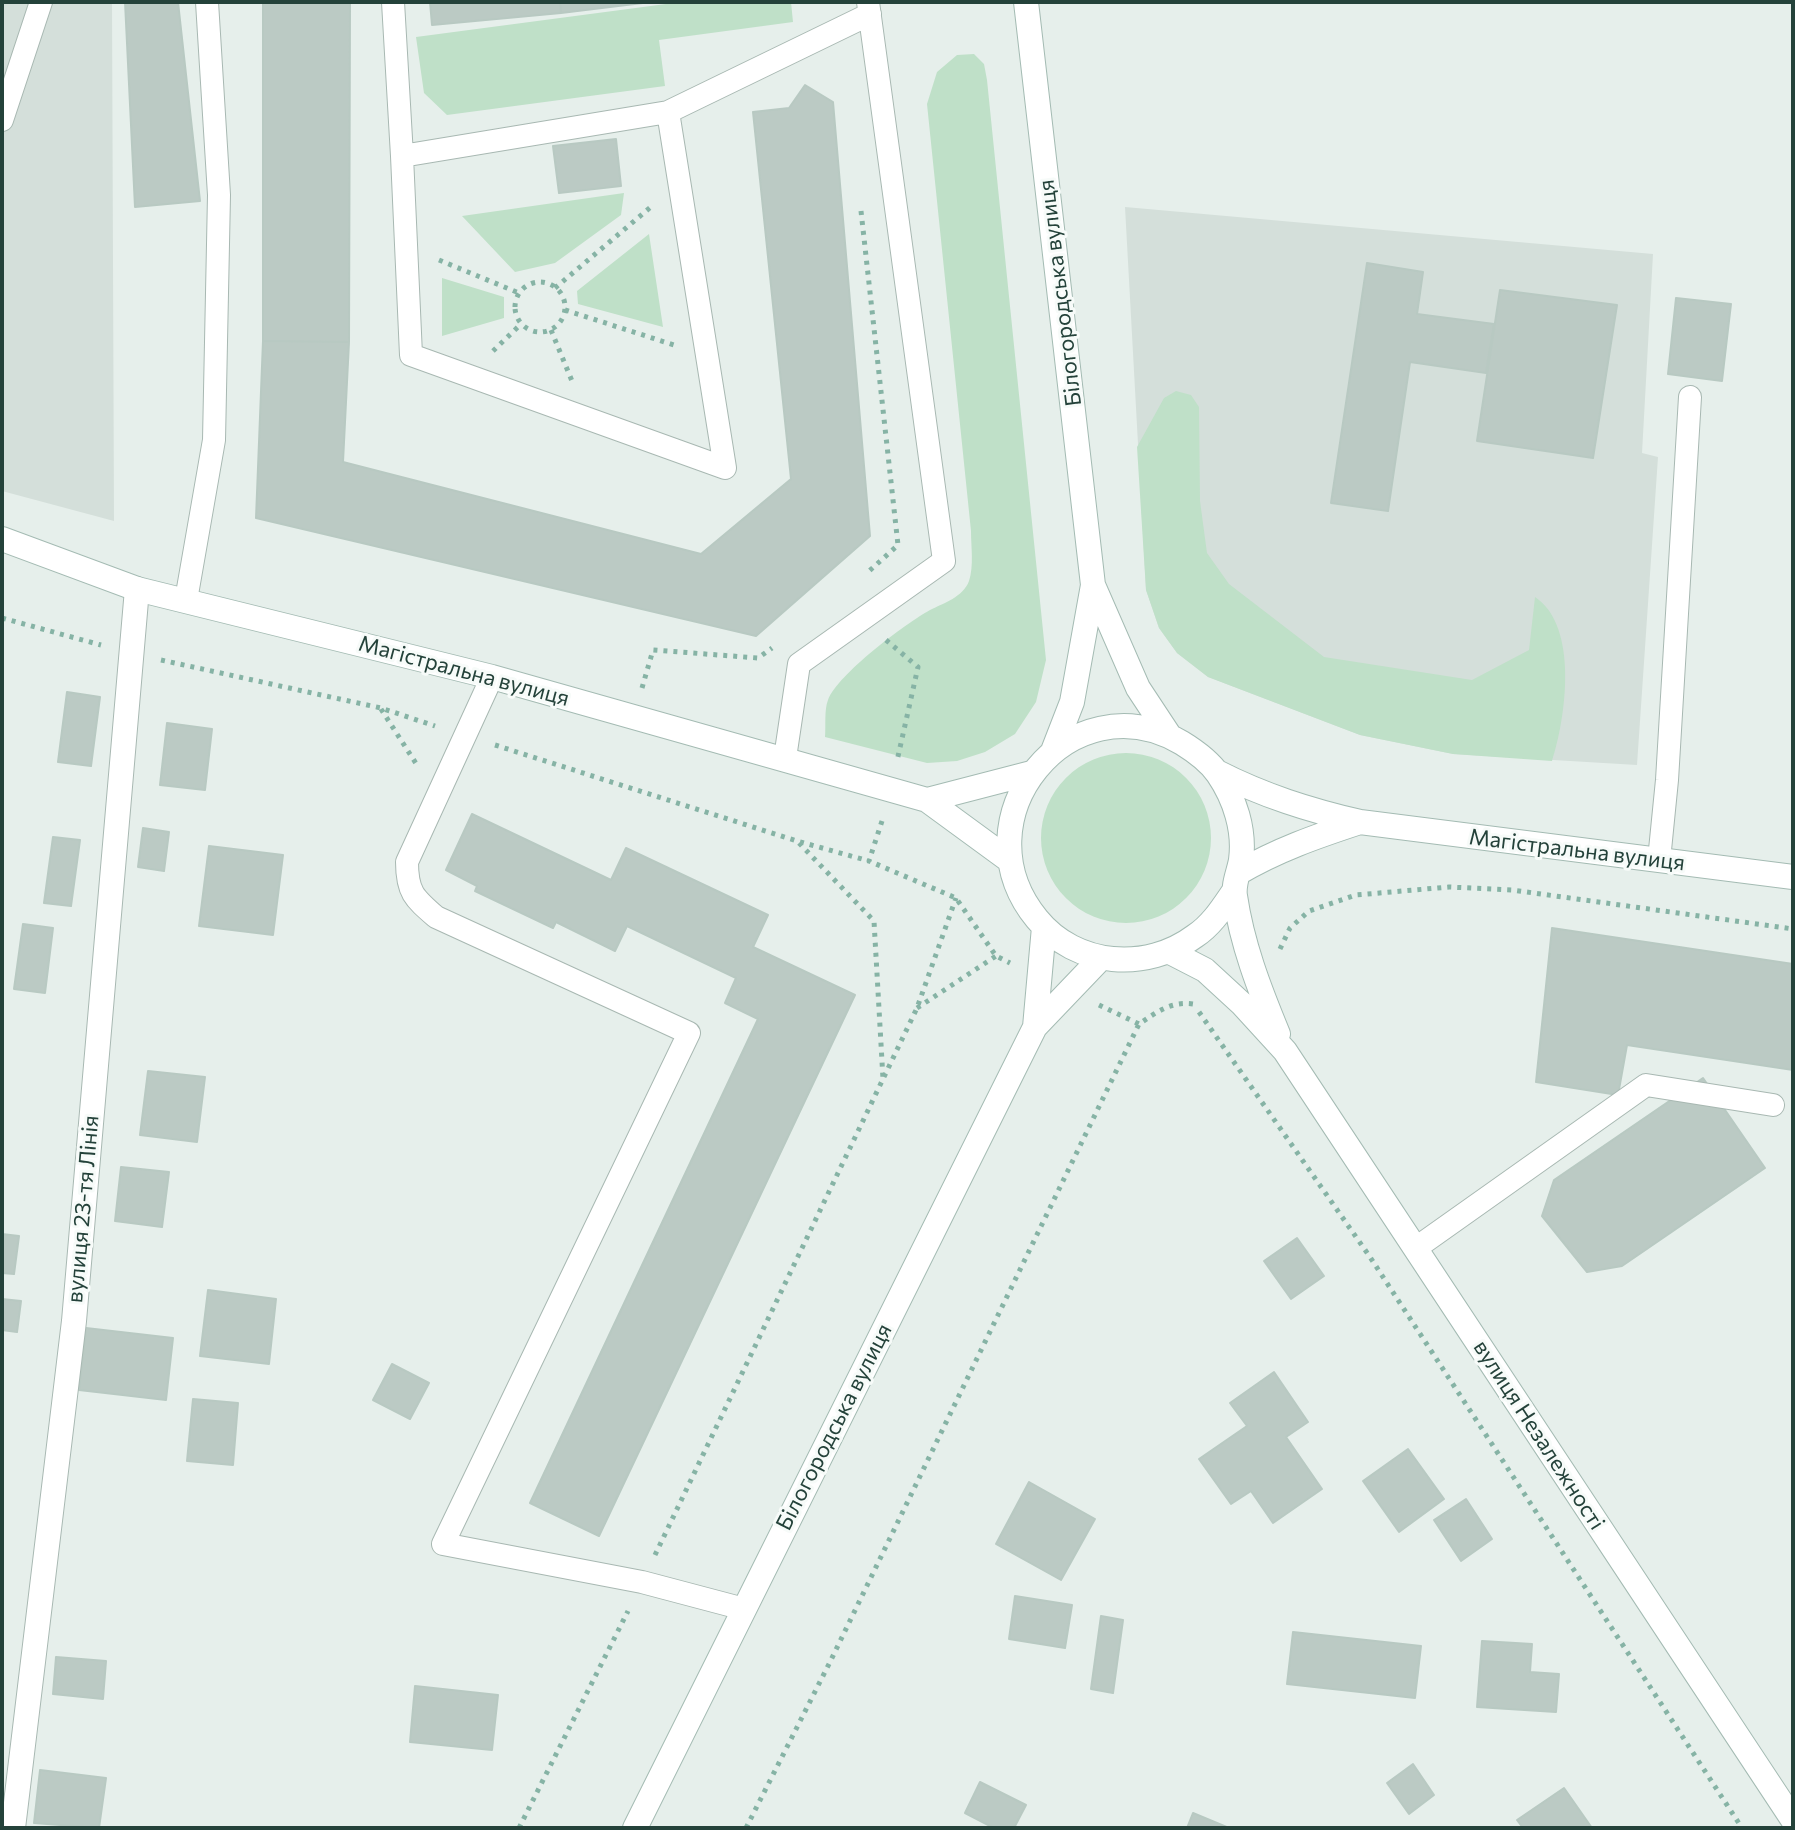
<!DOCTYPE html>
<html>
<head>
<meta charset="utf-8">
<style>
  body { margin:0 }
  #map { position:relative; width:1795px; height:1830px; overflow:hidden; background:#e6efeb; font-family:Commissioner,sans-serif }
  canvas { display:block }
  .frame { position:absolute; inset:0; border:4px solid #24423a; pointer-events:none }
</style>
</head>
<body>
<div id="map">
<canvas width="1795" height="1830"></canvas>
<div class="frame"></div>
</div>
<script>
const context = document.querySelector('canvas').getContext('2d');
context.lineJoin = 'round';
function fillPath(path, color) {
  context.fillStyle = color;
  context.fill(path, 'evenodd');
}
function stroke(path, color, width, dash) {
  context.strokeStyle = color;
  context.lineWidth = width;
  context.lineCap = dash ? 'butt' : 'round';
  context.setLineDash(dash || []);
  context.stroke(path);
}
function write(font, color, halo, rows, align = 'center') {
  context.font = font + ' Commissioner,sans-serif';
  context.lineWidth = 6;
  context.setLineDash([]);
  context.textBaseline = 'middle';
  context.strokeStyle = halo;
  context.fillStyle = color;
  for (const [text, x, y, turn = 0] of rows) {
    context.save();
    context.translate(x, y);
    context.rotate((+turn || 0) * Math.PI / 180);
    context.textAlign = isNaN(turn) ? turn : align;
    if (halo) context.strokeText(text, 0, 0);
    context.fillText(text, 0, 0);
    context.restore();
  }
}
const built = new Path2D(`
  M2,2H112L114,521L2,491Z
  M1125,207L1653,254L1642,453L1658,457L1637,765L1453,754L1360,735L1208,677L1177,653L1159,628L1146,590Z`);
const green = new Path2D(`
  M681,2H791L793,22L659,40L665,86L447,115L424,93L416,37Z
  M974,54L984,64L987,80L1046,660L1036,702L1015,734L985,752L957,761L927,763L825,737C826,726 824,710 828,700C838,674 905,624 930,610C944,603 963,597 969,581C974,566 971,547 971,531L927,104L937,72L957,55Z
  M624,193L621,215L555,263L515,272L462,216Z
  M649,234L663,327L578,304L577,291Z
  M442,278L504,297V318L442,336Z
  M1176,391L1191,395L1199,407L1200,501L1207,553L1229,584L1324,657L1472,680L1529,650L1535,597C1579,626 1566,718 1552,761L1453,754L1360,735L1208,677L1177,653L1159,628L1146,590L1137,447L1164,398Z
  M1041 838a85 85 0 1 1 170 0a85 85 0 1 1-170 0Z`);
const building = new Path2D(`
  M125,2H178L200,201L135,207Z
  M263,2H350L349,342L263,341Z
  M430,2H560L561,13L432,25Z
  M560,2H651L561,13Z
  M805,85L833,102L870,536L756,636L256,518L263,341L349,342L343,462L701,554L791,479L753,112L789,108Z
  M616,139L621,186L559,193L553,146Z
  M1367,263L1423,272L1417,314L1494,324L1486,373L1410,362L1388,511L1331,503Z
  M1500,290L1617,305L1593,458L1477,441Z
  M1676,298L1731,304L1722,381L1668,374Z
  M67,692L100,697L91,766L58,762Z
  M167,723L212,729L205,790L160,785Z
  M472,814L611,880L626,848L768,915L753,947L855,995L599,1536L530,1503L758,1019L725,1003L736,978L627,926L615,951L556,922L553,928L475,891L477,886L446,870Z
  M143,828L169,832L164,871L138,867Z
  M53,837L80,840L71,906L44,903Z
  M209,846L283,855L273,935L199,926Z
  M23,924L53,928L45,993L14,989Z
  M1552,928L1793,964V1070L1627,1045L1618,1095L1536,1082Z
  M148,1071L205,1077L197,1142L140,1135Z
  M1703,1078L1765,1168L1622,1266L1587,1272L1542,1216L1554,1180Z
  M121,1167L169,1172L162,1227L115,1221Z
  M2,1234L19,1236L14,1274L2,1273Z
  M1297,1238L1324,1276L1291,1299L1264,1261Z
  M208,1290L276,1299L269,1364L200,1356Z
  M2,1299L21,1301L17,1332L2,1330Z
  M86,1328L173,1338L166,1400L79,1390Z
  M392,1364L429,1383L410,1419L373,1400Z
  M1274,1372L1308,1422L1286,1437L1322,1489L1273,1523L1251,1491L1231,1504L1199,1459L1247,1426L1230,1403Z
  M193,1399L238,1403L233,1465L187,1461Z
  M1408,1449L1444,1499L1399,1532L1363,1481Z
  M1029,1482L1095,1519L1061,1580L996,1544Z
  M1466,1499L1492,1539L1461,1561L1434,1520Z
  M1015,1596L1072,1605L1065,1648L1009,1639Z
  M1101,1616L1123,1620L1113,1693L1091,1689Z
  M1293,1632L1421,1646L1415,1698L1287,1684Z
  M1482,1641L1532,1644L1530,1672L1559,1674L1556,1712L1477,1707Z
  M56,1657L106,1661L103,1699L53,1694Z
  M415,1686L498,1695L492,1750L410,1742Z
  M1413,1764L1434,1795L1409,1814L1387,1783Z
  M40,1770L106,1778L99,1828L34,1823Z
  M980,1782L1026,1805L1014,1828H994L965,1813Z
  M1564,1788L1592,1828H1523L1517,1820Z
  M1193,1813L1229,1828H1187Z`);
const path = new Path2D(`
  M861,211L898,545L867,573
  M439,260L519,293
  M515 307a25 25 0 1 1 50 0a25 25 0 1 1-50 0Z
  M555,288L652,206
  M565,310L674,345
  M551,330L572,381
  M493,351L521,324
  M2,618L101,645
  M886,640L918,667L897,761
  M161,660L381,708L435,726
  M642,688L653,650L758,658L772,648
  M381,709L417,765
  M495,745L797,841L869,861
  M882,821L869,861L956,898L996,956L1010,963
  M799,843L874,921L883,1079
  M1280,949L1290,928L1309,911L1356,895L1449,887L1512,890L1793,929
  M1099,1005L1139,1024
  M917,1008L996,956
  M1199,1012L1370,1257L1742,1828
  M655,1555L917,1008L956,898
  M519,1828L628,1611
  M746,1828L830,1662L1139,1024C1157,1012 1171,1001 1193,1004`);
const lane = new Path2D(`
  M393,2L402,156
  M668,112L402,156L411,355L725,468L668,112L870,14
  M2,120L41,2
  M186,600L214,440L219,195L207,2
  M492,677L407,862C407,892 414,898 436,917L689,1033L443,1544L642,1582L744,1609
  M785,758L799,664L944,561L868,2
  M1659,860L1667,780L1690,397
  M1416,1248L1646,1085L1773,1105`);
const street = new Path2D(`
  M13,1828L74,1321L137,589`);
const secondary = new Path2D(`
  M1026,2L1093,585L1072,702L1053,751
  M2,539L137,589L492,677L927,800L1009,860
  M1093,585L1138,688L1169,735
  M1217,772C1264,796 1309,810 1360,822L1793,877
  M927,800L1031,773
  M1238,873C1277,850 1317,836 1360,822
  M1234,891C1223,907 1212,925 1195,936C1147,972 1076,967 1037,919C955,819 1070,677 1182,743C1195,751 1209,761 1218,774C1235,799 1245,830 1241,860C1239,872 1233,884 1235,896C1242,944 1259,988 1278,1034
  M1170,952L1205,970L1242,1004L1285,1051L1793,1820
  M1035,1027L1044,927
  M635,1828L1035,1027L1101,958`);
const streetNames = [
  ["Білогородська вулиця",1060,293,-97],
  ["Магістральна вулиця",464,671,15],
  ["Магістральна вулиця",1577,850,7],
  ["вулиця 23-тя Лінія",83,1209,-85],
  ["Білогородська вулиця",834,1427,-63],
  ["вулиця Незалежності",1539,1435,57]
];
fillPath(built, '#d4dfda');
fillPath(green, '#bfe0c8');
fillPath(building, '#bbcac4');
stroke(building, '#b8c9c2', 2);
stroke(lane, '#a8b8b2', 24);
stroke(street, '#a8b8b2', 26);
stroke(secondary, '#a4bbb3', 26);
stroke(path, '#86b3a5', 5, [4, 6]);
stroke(lane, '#fff', 22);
stroke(street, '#fff', 24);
stroke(secondary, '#fff', 24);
write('22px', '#24423a', '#f7fbf9', streetNames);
</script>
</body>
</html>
